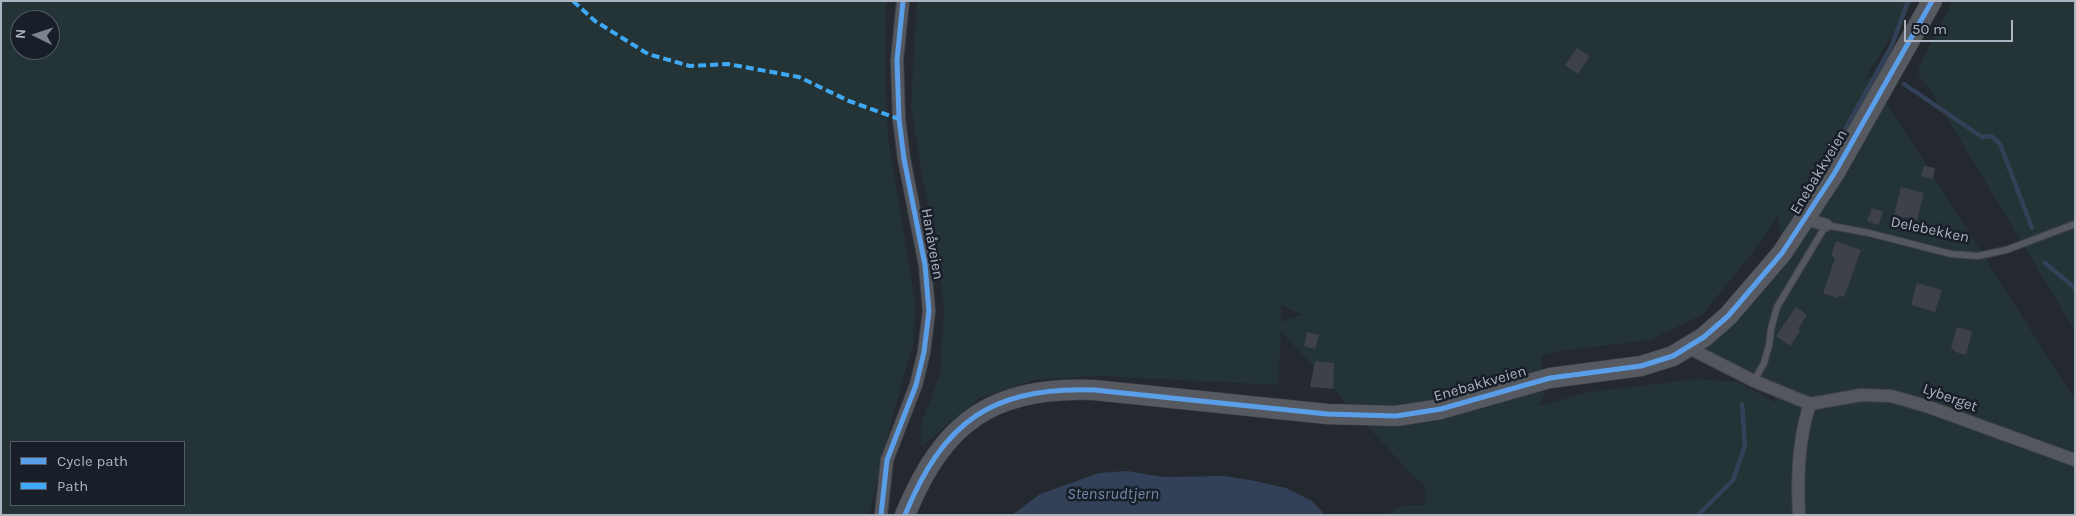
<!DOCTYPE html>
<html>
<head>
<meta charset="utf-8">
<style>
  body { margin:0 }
  #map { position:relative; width:2076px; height:516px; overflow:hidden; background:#24292f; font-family:Karla,sans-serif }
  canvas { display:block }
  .frame { position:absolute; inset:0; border:2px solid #acb4c2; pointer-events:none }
  .legend { position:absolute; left:10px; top:441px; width:175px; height:65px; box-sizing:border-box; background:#181f29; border:1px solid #535b66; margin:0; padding:6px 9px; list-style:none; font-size:15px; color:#acb4c2 }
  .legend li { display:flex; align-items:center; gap:10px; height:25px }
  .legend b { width:25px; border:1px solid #535b66 }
  .north { position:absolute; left:10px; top:10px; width:50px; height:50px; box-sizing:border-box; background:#181f29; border:1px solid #535b66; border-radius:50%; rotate:274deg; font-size:14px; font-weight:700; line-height:20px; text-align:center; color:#acb4c2 }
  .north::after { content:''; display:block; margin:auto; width:18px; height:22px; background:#7c838f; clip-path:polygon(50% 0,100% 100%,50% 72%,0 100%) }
  .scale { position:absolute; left:1904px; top:20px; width:109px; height:22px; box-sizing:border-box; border:2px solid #acb4c2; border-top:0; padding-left:6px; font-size:15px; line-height:18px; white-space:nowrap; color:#acb4c2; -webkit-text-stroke:4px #181f29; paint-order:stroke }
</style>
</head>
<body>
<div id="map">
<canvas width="2076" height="516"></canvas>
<div class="frame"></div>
<ul class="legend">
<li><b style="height:6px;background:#5a9eea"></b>Cycle path</li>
<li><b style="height:6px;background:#3fa9f5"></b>Path</li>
</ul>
<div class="north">N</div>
<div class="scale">50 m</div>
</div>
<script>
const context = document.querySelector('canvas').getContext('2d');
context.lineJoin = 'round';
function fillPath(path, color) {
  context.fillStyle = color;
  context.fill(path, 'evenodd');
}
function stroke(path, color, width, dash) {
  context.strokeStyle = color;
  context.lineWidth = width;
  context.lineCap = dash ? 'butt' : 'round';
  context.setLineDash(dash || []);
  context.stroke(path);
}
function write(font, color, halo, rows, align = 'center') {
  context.font = font + ' Karla,sans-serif';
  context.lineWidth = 5;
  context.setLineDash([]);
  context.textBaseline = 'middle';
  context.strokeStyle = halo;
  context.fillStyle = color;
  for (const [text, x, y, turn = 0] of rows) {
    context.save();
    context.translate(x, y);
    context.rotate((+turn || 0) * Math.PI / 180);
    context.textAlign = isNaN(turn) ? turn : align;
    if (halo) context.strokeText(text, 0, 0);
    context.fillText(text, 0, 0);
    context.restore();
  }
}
const green = new Path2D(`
  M1,1H886L885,71L888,137L915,303L913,345L894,410L869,515H1ZM20,20H50V50H20ZM11,442H184V505H11Z
  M917,1H1913L1864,80L1870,76L2075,400V515H1386L1404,505H1425V485L1414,477L1281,331L1278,385L1101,376L1038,379L980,398L921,447V425L940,374L944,310L937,249L922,174L911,107ZM1778,216L1782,247L1729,328L1687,356L1710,355L1756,373L1769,389L1777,403L1738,382L1698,379L1589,392L1539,406L1545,392L1541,356L1558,351L1650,340L1702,315L1760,243ZM1281,305L1302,315L1281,322Z
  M1953,1H2075V331L1929,88L1918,75L1920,72L1918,69Z`);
const water = new Path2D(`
  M1127,471L1164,477L1225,476L1255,481L1286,488L1312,501L1325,515H1012L1040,494L1099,473Z`);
const stream = new Path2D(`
  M1904,84L1982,137L1991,136L2000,144L2032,228
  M1838,142L1892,45L1908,1
  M2045,263L2075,288
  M1698,515L1733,480L1745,446L1742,404`);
const building = new Path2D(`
  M1577,48L1590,56L1578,74L1565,65Z
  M1924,166L1935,168L1933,179L1921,176Z
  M1901,187L1924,193L1917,220L1894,215Z
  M1872,208L1883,212L1878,225L1867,221Z
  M1836,241L1861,250L1844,297L1839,296L1838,298L1823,293L1835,258L1831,256Z
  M1917,283L1942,290L1935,312L1911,305Z
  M1796,307L1807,315L1798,329L1800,331L1790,346L1776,336Z
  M1957,327L1972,331L1966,355L1956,352L1951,348Z
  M1307,332L1319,335L1315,349L1304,346Z
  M1315,361L1334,363L1333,389L1310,387Z`);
const service = new Path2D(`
  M1754,381L1764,363L1769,345L1771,329L1777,307L1826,225L1869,233L1951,254L1978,256L2006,250L2075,224`);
const minor = new Path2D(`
  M1806,219L1826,225
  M1689,348L1754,381L1810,404L1861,395L1891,396L1926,406L2075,460
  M881,515L887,460L916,385L924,352L929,311L925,265L904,159L899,119L897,60L903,1
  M1799,515C1797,478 1798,439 1810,404`);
const primary = new Path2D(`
  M905,515C943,422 992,386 1094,390L1327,414L1396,416L1441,409L1550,378L1641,366L1673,356L1704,337L1728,316L1782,253L1834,174L1932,1`);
const quiet = new Path2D(`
  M573,1L595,21L648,54L690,66L728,64L799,77L849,101L899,119`);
const cycleway = new Path2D(`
  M881,515L887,460L916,385L924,352L929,311L925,265L904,159L899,119L897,60L903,1
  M905,515C943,422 992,386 1094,390L1327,414L1396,416L1441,409L1550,378L1641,366L1673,356L1704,337L1728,316L1782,253L1834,174L1932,1`);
const streetNames = [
  ["Enebakkveien",1819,172,-59],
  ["Delebekken",1930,230,12],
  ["Hanåveien",932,244,80],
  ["Enebakkveien",1480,384,-16],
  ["Lyberget",1950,398,20]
];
const waterNames = [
  ["Stensrudtjern",1113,494]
];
fillPath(green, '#243436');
fillPath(water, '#324158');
stroke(stream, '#324158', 4.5);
fillPath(building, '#3e4248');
stroke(service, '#404348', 8);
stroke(minor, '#404348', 14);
stroke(primary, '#41454c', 21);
stroke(service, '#54575e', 6);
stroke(minor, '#54575e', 12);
stroke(primary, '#565a60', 20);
stroke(quiet, '#3fa9f5', 4, [8, 4]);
stroke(cycleway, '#5a9eea', 5);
write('15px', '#acb4c2', '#181f29', streetNames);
write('italic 16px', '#758aaa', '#181f29', waterNames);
</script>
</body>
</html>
